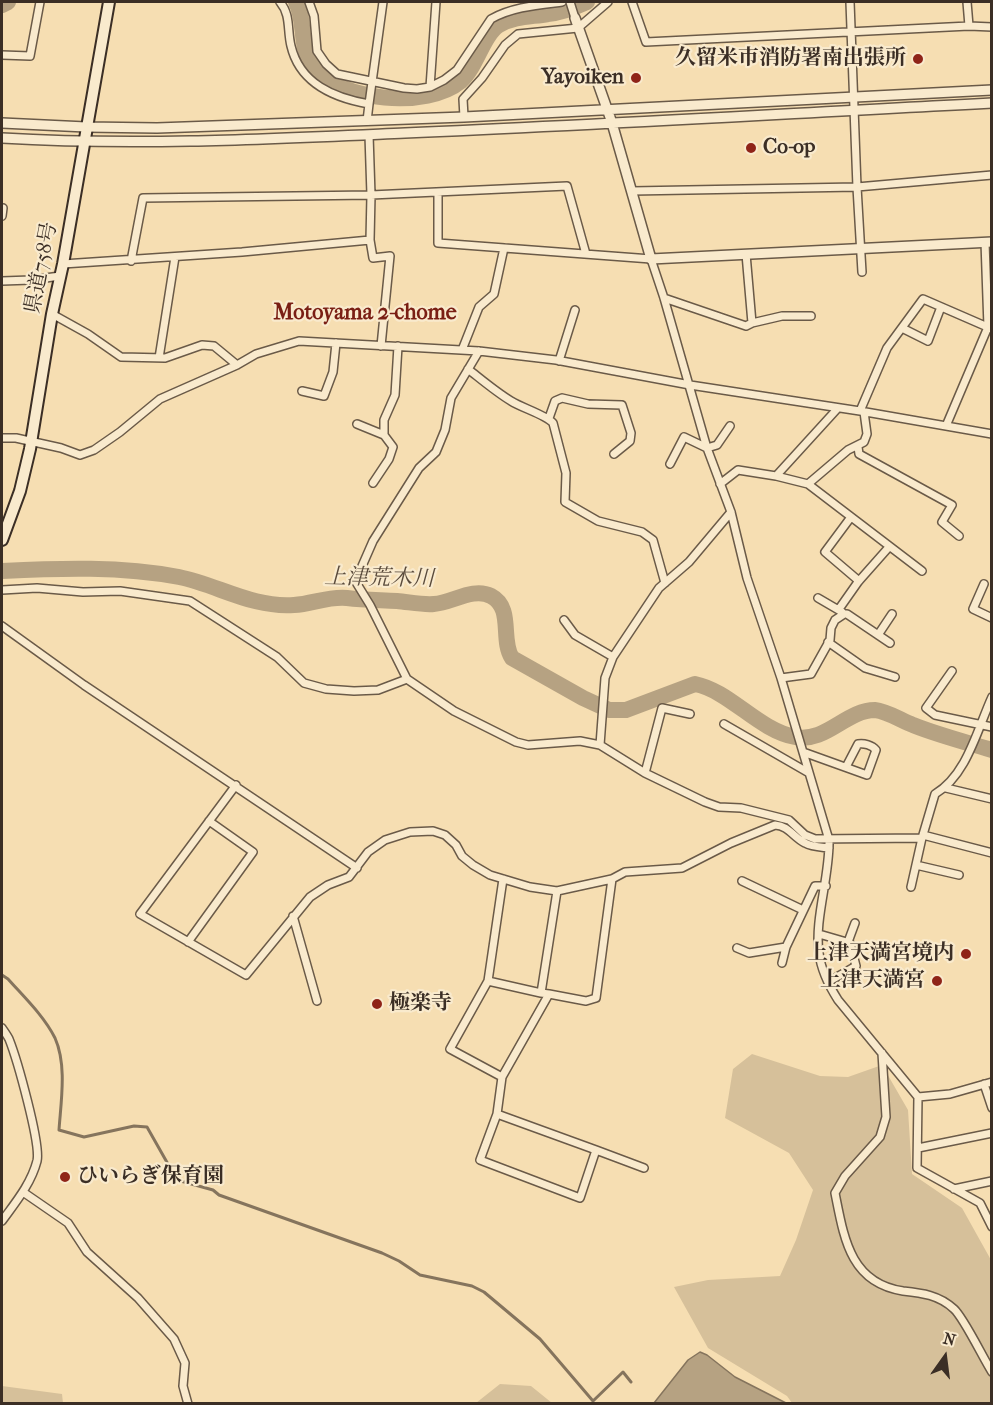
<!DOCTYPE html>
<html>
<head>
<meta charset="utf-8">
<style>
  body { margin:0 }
  #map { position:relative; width:993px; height:1405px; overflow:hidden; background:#f6deb2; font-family:"IM FELL French Canon",serif }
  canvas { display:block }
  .frame { position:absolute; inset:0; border:3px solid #3b2e25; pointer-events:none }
  .north { position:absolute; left:915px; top:1327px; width:60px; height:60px; -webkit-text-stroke:4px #f9eacd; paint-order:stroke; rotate:14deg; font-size:16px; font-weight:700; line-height:24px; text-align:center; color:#3b2e25 }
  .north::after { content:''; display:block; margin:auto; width:21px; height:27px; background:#3b2e25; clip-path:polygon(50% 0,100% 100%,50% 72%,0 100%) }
</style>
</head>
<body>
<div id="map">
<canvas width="993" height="1405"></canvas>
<div class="frame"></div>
<div class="north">N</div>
</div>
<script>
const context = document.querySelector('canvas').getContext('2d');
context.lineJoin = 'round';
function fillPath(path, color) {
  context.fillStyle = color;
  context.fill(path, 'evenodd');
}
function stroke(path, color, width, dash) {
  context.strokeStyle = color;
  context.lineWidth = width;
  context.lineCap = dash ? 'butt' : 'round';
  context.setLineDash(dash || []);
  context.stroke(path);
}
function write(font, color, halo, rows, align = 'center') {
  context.font = font + ' "IM FELL French Canon","Noto Serif JP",serif';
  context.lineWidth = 4.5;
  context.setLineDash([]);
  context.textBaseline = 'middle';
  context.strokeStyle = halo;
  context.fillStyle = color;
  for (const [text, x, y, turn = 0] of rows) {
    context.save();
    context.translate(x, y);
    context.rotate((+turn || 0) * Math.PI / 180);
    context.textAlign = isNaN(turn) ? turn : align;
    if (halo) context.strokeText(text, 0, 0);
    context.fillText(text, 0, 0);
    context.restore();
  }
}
const green = new Path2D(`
  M752,1054L820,1076L848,1077L882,1065L908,1110L912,1174L962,1208L991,1260V1403H792L787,1396L708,1348L674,1287L708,1280L780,1276L796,1240L813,1190L789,1153L725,1118L733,1069Z
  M500,1384L531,1386L552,1403H476Z
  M2,1386L62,1394L63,1403H2Z`);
const water = new Path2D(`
  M700,1352L707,1355L735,1377L786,1403H654L688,1360Z`);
const stream = new Path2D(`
  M2,975L8,979C24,997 44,1016 55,1038C67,1065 61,1101 59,1130L84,1137L134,1126L147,1127L177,1180L213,1190L219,1195L382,1253L399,1261L420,1275L472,1286L484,1292L540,1339L593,1401L623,1372L631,1382`);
const river = new Path2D(`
  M296,2C306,21 299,49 313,67C341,102 427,109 461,81C476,68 483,35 499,25C515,16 531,17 548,14C560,13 576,7 587,2
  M2,5L8,2
  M2,571C60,568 121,566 179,577C218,585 252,608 294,605C312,604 329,596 347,598C364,600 380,600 397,601C409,602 422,605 434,604C452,603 473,587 491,596C514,608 500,640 512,658L583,698L609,710H626L695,684C730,691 758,730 795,737C826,743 846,710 875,710C887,711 902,721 913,725C938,735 965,742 992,750`);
const minor = new Path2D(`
  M280,2C291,15 287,30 291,46C300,84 334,98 369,104L367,121
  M309,2L314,16L317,51L326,64L337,74L404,88L417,89L430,87L444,80L457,70L491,19C512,7 538,5 562,2
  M570,2L575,18
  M632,2L646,42L969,26L992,27
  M850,2L857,187L862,272
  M967,2L969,26
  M2,55L30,56L40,2
  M430,87L436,2
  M369,104L383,2
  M464,117L463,99L482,78L505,45L518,34L578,28L608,2
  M369,135L371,195L370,240L373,258L390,256L381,346
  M632,191L857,187L992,175
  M438,192V243L651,259L664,298L707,448L731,512L747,578L781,678L829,840C830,876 814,920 819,953C821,970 829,986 838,1000L918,1097L917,1168L980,1203L992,1227
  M2,208H3L2,216
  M131,261L143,198L371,195L567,186L586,254
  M63,264L242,252L370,240
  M2,281L31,280L60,276
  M664,298L746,326L752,323L746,254
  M52,314L88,334L121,357L165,358L202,345L214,346L237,365
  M752,323L782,316H811
  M902,328L928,341L941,307
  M462,350L479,307L494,294L504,248
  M479,351L451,398L445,430L436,452L419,468L373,541L359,573L354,579L370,605L407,679L454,711L516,742L528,745L580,741L600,745L645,773L705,802L719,807L741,808L789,820L805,835L815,839L922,838
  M159,358L175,257
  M559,361L575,310
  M468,369C482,380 496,392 511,401C522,408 546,415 553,423L566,473L565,502L598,521L642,532L653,540L665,583
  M302,391L324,396L333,372L336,343
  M860,411L887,348L923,299L992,329
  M549,418L555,401L562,398L588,404L622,405L631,433L630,441L614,454
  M357,424L384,435V420L395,395L398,346
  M946,426L988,327L985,242
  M2,438H16L61,448L80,455L94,450L120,432L160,399L237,365L256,354L299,341L479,351L556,360L690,385L860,411L992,434
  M858,447L859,454L952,505L942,522L959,536
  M670,464L684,437L707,448L717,445L730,426
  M776,476L838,408
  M373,483L389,459L393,447L384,435
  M720,484L738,470L776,476L808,484L922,571
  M808,484L848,450L864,442L867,434L864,412
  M851,517L825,552L859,581
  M984,584L973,609L992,618
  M2,590L37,588L83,592L120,591L190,601L277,657L304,683L326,689L354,691L378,690L407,679
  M818,598L842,612
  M839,609L858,582L889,547
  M564,620L575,635L613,657
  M2,626L84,685L357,868
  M878,635L892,614
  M828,642L865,668L895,677
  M952,671L926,708L935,715L992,727
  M781,678L811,674L830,640L831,628L835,620L844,614H847L890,643
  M724,724L809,773
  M600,745L605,678L613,657L659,588L689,562L731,512
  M803,752L867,775L876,750C872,745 864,743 858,744L846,767
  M645,773L662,708L690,714
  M236,785L140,914L246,975L310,897L328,885L349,877L368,852L385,840L410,832L433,831L445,835L456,845L462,856L473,865L490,875L530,887L557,891L612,879L625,872L682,868L731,843L775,825C789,826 793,837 805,843C812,847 821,847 829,848
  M946,788L992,799
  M923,835L992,853
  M916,865L959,875
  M742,881L803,910
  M911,887L922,838L935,794C967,775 977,730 992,697
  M293,916L317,1001
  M819,934L850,943L856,966L828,982
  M188,942L253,852L209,821
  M848,942L855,923
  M737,948L749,953L786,947
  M782,963L786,947L815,886H826
  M488,981L541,993
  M549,994L541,993L557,891
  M2,1028C4,1031 7,1035 9,1039C17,1059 41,1144 37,1161C31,1184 15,1203 2,1221
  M882,1053L886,1117L880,1137L845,1176L835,1193C844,1238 850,1283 903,1291C922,1293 939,1295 954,1309C964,1318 983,1358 992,1372
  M502,1077L450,1049L488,981L503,879
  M984,1084L992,1108
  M918,1097L950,1094L992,1082
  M497,1114L596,1150L580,1198L480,1160Z
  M497,1114L502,1077L549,994L586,1001L596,998L612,879
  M918,1148L992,1133
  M596,1150L644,1168
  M954,1189L992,1181
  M23,1192L68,1223L87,1252L138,1298L174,1339L185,1363L183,1386L188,1404`);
const tertiary = new Path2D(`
  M575,18L612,123L651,259L992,242
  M2,123L86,127L157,128L464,117L992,90
  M2,138C136,146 270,139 405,133C600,125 796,113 992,103`);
const secondary = new Path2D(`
  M2,540L20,491L30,449L52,314L63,264L109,2`);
const markers = [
  [918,59,6,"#8f2418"],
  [636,78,6,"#8f2418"],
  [751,148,6,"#8f2418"],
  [966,954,6,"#8f2418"],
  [937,981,6,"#8f2418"],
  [377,1004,6,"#8f2418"],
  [65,1177,6,"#8f2418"]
];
const poiNames = [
  ["久留米市消防署南出張所",906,59],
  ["Yayoiken",624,78],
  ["Co-op",763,148,"left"],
  ["上津天満宮境内",954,954],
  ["上津天満宮",925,981],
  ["極楽寺",389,1004,"left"],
  ["ひいらぎ保育園",77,1177,"left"]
];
const streetNames = [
  ["県道758号",42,268,-79]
];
const neighbourhoodNames = [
  ["Motoyama 2-chome",365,314]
];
const waterNames = [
  ["上津荒木川",379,579,1]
];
fillPath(green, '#d6c09a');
fillPath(water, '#b6a282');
stroke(water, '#85745d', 1.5);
stroke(stream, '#85745d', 3);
stroke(river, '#b6a282', 16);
stroke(minor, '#6a5a48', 10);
stroke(tertiary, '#6a5a48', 12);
stroke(secondary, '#3b2e25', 14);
stroke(minor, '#f9eacd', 7);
stroke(tertiary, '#f9eacd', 9);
stroke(secondary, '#f9eacd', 10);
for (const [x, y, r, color] of markers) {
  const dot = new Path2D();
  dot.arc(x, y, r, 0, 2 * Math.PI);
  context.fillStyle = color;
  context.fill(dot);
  stroke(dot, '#f9eacd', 2);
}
write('bold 21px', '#3b2e25', '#f9eacd', poiNames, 'right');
write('21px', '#3b2e25', '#f9eacd', streetNames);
write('bold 22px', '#7a1f14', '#f9eacd', neighbourhoodNames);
write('italic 22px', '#5a4b3c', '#f9eacd', waterNames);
</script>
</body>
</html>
